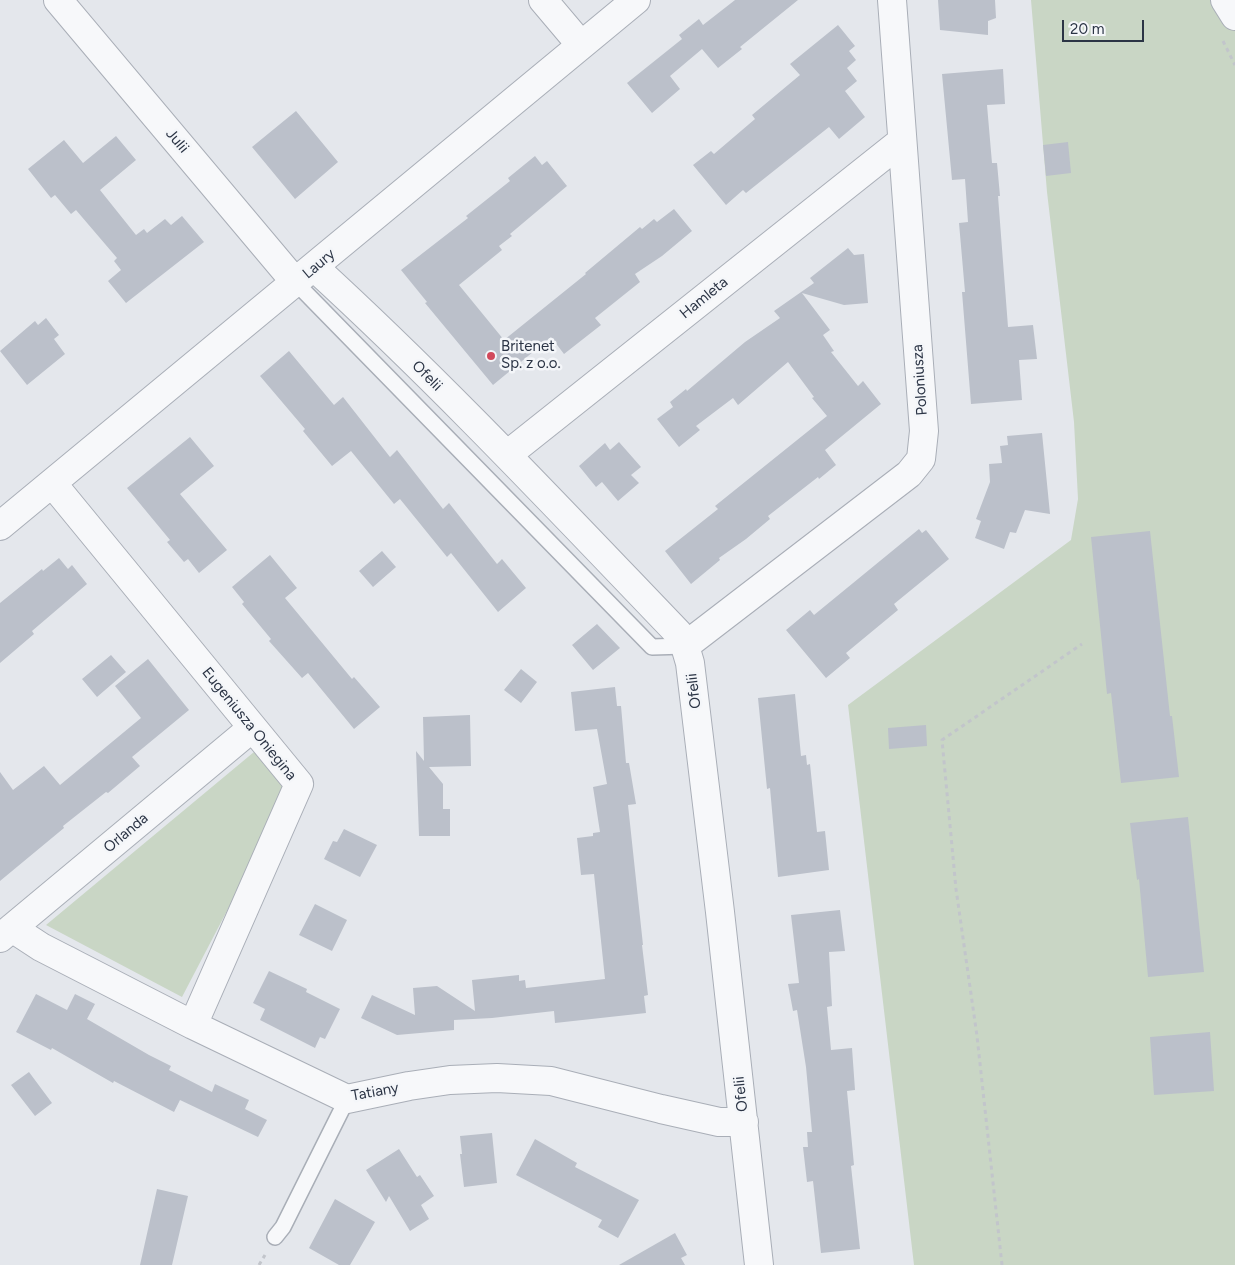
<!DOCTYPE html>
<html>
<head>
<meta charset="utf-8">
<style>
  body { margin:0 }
  #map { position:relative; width:1235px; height:1265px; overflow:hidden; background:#e4e7ec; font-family:Figtree,sans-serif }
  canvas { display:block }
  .scale { position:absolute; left:1062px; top:20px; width:82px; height:22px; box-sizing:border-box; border:2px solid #2b3445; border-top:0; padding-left:6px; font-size:15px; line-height:18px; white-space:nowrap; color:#2b3445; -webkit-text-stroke:4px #f4f6f9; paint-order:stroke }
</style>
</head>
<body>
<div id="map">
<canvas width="1235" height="1265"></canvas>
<div class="scale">20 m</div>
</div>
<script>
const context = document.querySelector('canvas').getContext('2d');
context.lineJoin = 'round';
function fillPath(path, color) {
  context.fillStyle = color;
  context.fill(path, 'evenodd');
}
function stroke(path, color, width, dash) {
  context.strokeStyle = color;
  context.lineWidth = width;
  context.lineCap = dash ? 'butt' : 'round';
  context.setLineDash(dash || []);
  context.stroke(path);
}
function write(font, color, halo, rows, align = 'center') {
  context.font = font + ' Figtree,sans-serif';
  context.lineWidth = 5;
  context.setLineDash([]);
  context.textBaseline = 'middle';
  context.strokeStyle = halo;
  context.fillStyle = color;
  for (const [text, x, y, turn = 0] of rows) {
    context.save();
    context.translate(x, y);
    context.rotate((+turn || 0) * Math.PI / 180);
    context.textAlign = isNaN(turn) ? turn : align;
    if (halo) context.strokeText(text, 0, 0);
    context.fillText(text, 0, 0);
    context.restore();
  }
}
const green = new Path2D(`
  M1031,0H1235V1265H914L848,705L1071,540L1078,499L1074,422L1047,192Z
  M254,752L289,792L182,997L46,925Z`);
const building = new Path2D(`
  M735,0H798L740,47L742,49L718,68L702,49L670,76L680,89L652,113L627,83L682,39L679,35L699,19L703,25Z
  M938,0H995L996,18L988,21V35L940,30Z
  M838,25L855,46L849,51L856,60L847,68L857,81L845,91L865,117L839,139L829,127L746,193L743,190L726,205L693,165L711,151L714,154L755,119L752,115L800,75L790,64Z
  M1003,69L1005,104L987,105L992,163H997L1000,196H998L1008,327L1033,325L1037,359L1019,360L1022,400L971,404L962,292H965L959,223L968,222L965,179L952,180L942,74Z
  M296,111L338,162L295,199L252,147Z
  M116,136L136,160L100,190L136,235L144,229L147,233L165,219L171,225L182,216L204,242L126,303L108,281L121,270L114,261L117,258L76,210L71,214L55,195L51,198L28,169L64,140L83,163Z
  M1068,142L1071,173L1046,176L1043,145Z
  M535,156L542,165L547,161L567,186L510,234L512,236L499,246L502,250L459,285L504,340L586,274L585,273L640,227L642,229L654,219L657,222L674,209L692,231L662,256L635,274L640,282L595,318L601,325L564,354L551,337L493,385L425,303L427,302L401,270L468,218L466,216L510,181L508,178Z
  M848,248L854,255L864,254L868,303L844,305L802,293L830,330L823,335L834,351L831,352L858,386L863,381L881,404L825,450L836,465L819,479L818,477L768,516L770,519L746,539L719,558L720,560L691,584L665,551L718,509L715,506L827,416L812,398L814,397L788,362L738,405L733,398L696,426L700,430L679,447L657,419L673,407L670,402L686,389L687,391L745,342L780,318L774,311L814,283L810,278Z
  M46,318L59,335L54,339L65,354L27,385L0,351L35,321L38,325Z
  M289,351L334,405L343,397L390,457L397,450L443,509L449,503L497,564L502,559L526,588L498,612L451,553L447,557L400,499L394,504L351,451L332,466L303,431L305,429L260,376Z
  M1042,433L1050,514L1025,510L1016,533L1010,532L1004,549L975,538L981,521L976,519L990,482L989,464L1002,463L1000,446L1008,445L1007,436Z
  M190,437L214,466L180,494L227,550L199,573L188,559L184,562L167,542L170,540L127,488Z
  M619,442L641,467L631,475L639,483L618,501L602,482L596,487L579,466L605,443L610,450Z
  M919,529L922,533L926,530L949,559L894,604L898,610L846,653L850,658L826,678L786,630L810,610L814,615Z
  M1150,531L1170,716H1172L1179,777L1121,783L1111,693L1107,694L1091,537Z
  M382,551L396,567L373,587L359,571Z
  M270,555L297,588L285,598L352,679L354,677L380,707L354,729L308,673L302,678L269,641L271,639L242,604L244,602L232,587Z
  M59,558L68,569L72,565L87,584L32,631L34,634L0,663V603L42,569L43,571Z
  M597,624L620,648L593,670L572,645Z
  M111,655L126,672L97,697L82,679Z
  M148,659L189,710L132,757L140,766L108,793L106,792L63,826L64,828L0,881V772L13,790L44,766L60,785L141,718L115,686Z
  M521,669L537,682L521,703L504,690Z
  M615,687L617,706H621L626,763H629L636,804L628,805L643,945H642L648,995L644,996L646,1013L555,1023L554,1011L492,1018L454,1020V1030L397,1035L361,1018L372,995L415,1015L413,988L437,986L475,1011L472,980L519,975V981L525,980L526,988L605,979L594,874L581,875L577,838L593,836V833L600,832L593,787L607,784L597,729L575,731L571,692Z
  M795,694L801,756L806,755L807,765L810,764L817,832L825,831L829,870L778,877L770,788L767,789L758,698Z
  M470,715L471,766L429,767L443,784V809H450V836H419L416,751L424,761L423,717Z
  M926,725L927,746L889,749L888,728Z
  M1188,817L1204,972L1148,977L1139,879L1137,880L1130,823Z
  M344,829L377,845L360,877L324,859L333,841L337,842Z
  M315,904L347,920L332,951L299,935Z
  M840,910L845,951L829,952L832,1006L827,1007L831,1050L852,1048L855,1090L847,1091L854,1165L851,1166L860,1249L821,1253L813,1181L807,1182L803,1147H808L807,1132H812L806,1067L797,1010L793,1011L788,984L799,983L791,915Z
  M269,971L307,989L306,992L340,1009L325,1039L320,1037L315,1048L260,1020L265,1009L253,1003Z
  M36,994L67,1010L75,994L95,1004L87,1019L149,1055L171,1066L169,1070L212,1092L215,1084L249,1100L245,1109L267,1120L258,1137L180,1100L174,1112L114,1081L113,1083L52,1048L51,1050L16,1032Z
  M1210,1032L1214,1091L1154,1095L1150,1037Z
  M29,1072L52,1103L35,1116L11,1085Z
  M492,1133L497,1183L464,1187L460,1154H462L460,1136Z
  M535,1139L577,1163L575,1167L639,1200L618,1238L598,1227L602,1220L516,1175Z
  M399,1149L417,1177L420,1175L434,1196L421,1205L429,1219L410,1231L389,1196L386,1202L366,1170Z
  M157,1189L188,1196L172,1265H140Z
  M335,1199L375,1222L350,1265H339L309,1248Z
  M675,1233L687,1255L681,1258L685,1265H619Z`);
const path = new Path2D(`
  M1223,41L1235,65
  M259,1265L265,1255
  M1002,1265L977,1036L956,889L942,740L1082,644`);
const lane = new Path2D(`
  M296,283L652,647L685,646
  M275,1237L283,1227L347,1099`);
const street = new Path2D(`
  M58,0L296,283
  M543,0L581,45
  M1225,0L1235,16
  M314,267C441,383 559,509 678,633L685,646L690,663L720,912L759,1265
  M507,455L902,141
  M52,483L299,784L193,1025
  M0,526L636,0
  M685,646L909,474L921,459L924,431L892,0
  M12,928L41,947L193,1025L347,1099L409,1086L450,1080L497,1078L551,1081L661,1109L719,1122H744
  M0,938L252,728`);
const markers = [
  [491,356,5,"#d1495b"]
];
const streetNames = [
  ["Julii",177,141,50],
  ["Laury",319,264,-40],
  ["Hamleta",704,298,-39],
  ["Ofelii",427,376,45],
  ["Poloniusza",920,380,-94],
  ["Ofelii",694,691,-97],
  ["Eugeniusza Oniegina",249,724,51],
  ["Orlanda",126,833,-40],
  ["Tatiany",375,1092,-10],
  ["Ofelii",741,1094,-96]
];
const poiNames = [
  ["Britenet",501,347],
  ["Sp. z o.o.",501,364]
];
fillPath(green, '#c9d6c5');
fillPath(building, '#bbc0ca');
stroke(lane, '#a9aeb7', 18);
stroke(street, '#a9aeb7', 30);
stroke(path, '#c2c5cb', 3, [4, 4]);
stroke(lane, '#f7f8fa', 15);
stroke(street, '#f7f8fa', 28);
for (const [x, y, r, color] of markers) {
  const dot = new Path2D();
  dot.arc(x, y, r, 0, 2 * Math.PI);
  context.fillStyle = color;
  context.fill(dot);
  stroke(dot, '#f4f6f9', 2);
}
write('15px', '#2b3445', '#f4f6f9', streetNames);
write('15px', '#2b3445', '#f4f6f9', poiNames, 'left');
</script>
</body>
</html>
